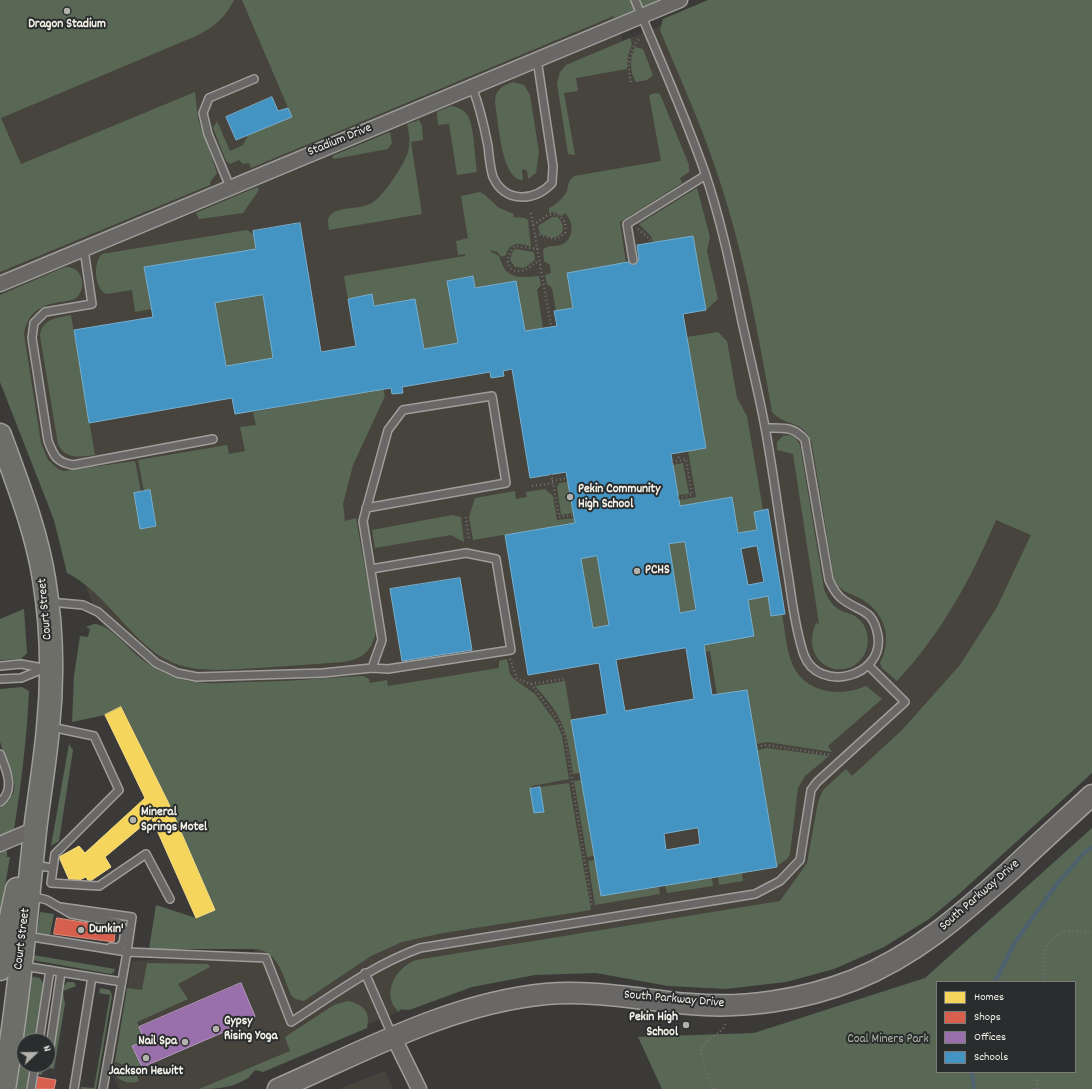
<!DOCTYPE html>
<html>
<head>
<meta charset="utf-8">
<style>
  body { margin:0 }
  #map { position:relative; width:1092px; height:1089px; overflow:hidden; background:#3b3a39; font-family:Dekko,sans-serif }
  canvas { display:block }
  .legend { position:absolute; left:936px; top:981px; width:140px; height:92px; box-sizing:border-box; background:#2a2d2e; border:1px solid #7b7b78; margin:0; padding:5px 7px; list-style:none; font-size:12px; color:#f4f1e8 }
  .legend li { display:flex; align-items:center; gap:8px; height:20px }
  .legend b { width:20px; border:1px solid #7b7b78 }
  .north { position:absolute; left:16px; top:1033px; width:40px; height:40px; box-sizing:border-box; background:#2a2d2e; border:1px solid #7b7b78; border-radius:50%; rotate:68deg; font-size:11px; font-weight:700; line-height:16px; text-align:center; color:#f4f1e8 }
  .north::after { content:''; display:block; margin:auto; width:14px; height:18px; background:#b3b1ab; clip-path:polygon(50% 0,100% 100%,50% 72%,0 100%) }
</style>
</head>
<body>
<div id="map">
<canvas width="1092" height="1089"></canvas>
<ul class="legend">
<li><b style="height:11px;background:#f6d55c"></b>Homes</li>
<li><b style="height:11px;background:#d6604d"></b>Shops</li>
<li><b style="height:11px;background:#9970ab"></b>Offices</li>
<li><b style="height:11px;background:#4393c3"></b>Schools</li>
</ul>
<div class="north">N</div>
</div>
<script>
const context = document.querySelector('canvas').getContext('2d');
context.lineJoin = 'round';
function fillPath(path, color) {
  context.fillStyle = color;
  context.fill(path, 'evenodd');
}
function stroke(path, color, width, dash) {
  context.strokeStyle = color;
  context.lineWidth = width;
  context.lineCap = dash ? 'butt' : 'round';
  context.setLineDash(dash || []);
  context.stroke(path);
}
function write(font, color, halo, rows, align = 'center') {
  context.font = font + ' Dekko,sans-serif';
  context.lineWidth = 4;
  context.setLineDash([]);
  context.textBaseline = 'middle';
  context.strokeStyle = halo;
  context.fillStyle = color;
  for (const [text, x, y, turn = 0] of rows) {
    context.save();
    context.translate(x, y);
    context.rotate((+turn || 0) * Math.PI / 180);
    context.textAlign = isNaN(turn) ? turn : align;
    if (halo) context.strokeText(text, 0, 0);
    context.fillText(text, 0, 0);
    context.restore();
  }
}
const built = new Path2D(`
  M0,0H607L623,41L721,0H1092V760L919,919L519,972L453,990L207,1089H119L112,1073L132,961L256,954L225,876L209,881L0,382Z
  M385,1071L393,1089H338Z`);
const green = new Path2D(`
  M0,0H234C226,17 213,28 196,36L1,118L21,164L195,92L198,119L217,173L210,182V185L0,272Z
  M242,0H658L614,18L613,16L609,18L251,168L249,163L243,164L239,160L230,164L226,161L213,128L217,121L230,151L243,145L248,135L292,117Z
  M708,0H1092V773L959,894L929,919L884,947L834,969L786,982L726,989L668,986L596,973L535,975L472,987L409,1010L400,1009L399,1012C379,994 397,967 416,960L780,901L807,863L818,802L823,790L846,769L852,776L902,730L960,665L997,607L1031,535L996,520C971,579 941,634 897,681L882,668L880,663C892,640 886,614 863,600C852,593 839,593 834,578L812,444C804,419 787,428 772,412C757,327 743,247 714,164C699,119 678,74 660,30L663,19Z
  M630,38L632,44L628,55L627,69L576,78L578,91L564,93L575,155L568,154L557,83L560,72L566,65Z
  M635,47L643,49L653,75L647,80L636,82C629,71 630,58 635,47Z
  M513,82L524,85L530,95L539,152L536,173L528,179L527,171L524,169L522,170L523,180C501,181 498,118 495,102C495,90 503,85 513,82Z
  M656,93L660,94L689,165V172L680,178L682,183L620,222L626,263L567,273L573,308L556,311L552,288L547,284L545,275L551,273L550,265L544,261L543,250C548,244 555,247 561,245C575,239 574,222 565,213L562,216L554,212L549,213V208C555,206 565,196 567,191C568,186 568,181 574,176L661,161L649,95Z
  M451,106C459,107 466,111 469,118C474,129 475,159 477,172L457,175L449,124L438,125L437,112Z
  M419,120L422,126L423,140L411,142L422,214L329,230C328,222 326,217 334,212C345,207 359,209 370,204C382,199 404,165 408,152C411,143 409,133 407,124Z
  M390,132L392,143L388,149L334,159L332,156Z
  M257,187L259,190L243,213L199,219L196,213Z
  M697,188L710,237L707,251L718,299L706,310L693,236L653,243L651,236L639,224Z
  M480,192L485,195L499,208L514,214L513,217L525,218L528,220L531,247C521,242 509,242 506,255L502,257L497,252L490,250V251L499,256C501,260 501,264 504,268C511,280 528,277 539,276L541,285L537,290L543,328L525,331L475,288L473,276L447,281L458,343L424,349L415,300L374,306L372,294L348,299L344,276L465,256V254L458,255L456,241L468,238L461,196Z
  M552,217H557C566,224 565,235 553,238L540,234L538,226Z
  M247,230L253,234L256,249L144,267L151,309L135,312L132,290L106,294C94,287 93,263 102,254Z
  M515,249L534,252L535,260L524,268L515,267L510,260L512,253Z
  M65,267C82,265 88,288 76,298C72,301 65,301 60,302C40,305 27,313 24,334L41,443L48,460L58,469L64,471L135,461L141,492V529L156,526L150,491H144L138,460L227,445L229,454L245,451L240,427L256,425L253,412L383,389L385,396L353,465L343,504L345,521L356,518L376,630C373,650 363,659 344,662C315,664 287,666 258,668C233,669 204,673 179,665C168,661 157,655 148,647C120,623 100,590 67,573L54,520L0,382V295Z
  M263,295L273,358L226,366L215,303Z
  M71,315L95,455C79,457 66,460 58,444L40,336C41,319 57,318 71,315Z
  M718,332L727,341L737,398L747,416L763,510L754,512L757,530L738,533L732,497L680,506L679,500L696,497L688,451L706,448L687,337Z
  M790,435L795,437L800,445L824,589C827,597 831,604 838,609C843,612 848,613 853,615C867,622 872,641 864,655C846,685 798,665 816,623L819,624L793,454L777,450V442L783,436Z
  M683,463L689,494L678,495L673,465Z
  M568,482L573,513L561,515L557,487L559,483Z
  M545,489L553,496L557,520L574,518L575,523L473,540L469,517L475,498L515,491L516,499L527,497L526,492Z
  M452,515L461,517L464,542L451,535L375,548L372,530Z
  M685,542L696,610L680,613L669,544Z
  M597,556L609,625L593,628L581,559Z
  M768,596L771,616L782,614C785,631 786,650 793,666C807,694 841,697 866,686L882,699L828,746L832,752L767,742L756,744L747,690L717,695L710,651L705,652L704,645L754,636L748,600Z
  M24,609L27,653L21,659L0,660V619Z
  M94,624C110,624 131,652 144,661C155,669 167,675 180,679C201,685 222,683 244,682C284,682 323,678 363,676L369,679L370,683L387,680L388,686L499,668V661L507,659L510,674L514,679L535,694L557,724L562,736L569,779L532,786V788L530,789L534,813L544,811L540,787L569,783L591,910L443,933L402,942L371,956L304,1001L295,999L291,995C283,976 278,949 253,949H149L156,905L196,918L215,910L168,802L122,707L105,715L72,722L74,676L80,636L88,637L90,629L86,627Z
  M565,681L580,773L573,774C567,733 565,718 535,686Z
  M22,687L29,691C27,738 21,784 14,830L0,836V808C30,789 5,765 0,741C0,728 0,703 0,689Z
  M69,744L73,750L59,841L51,846Z
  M767,748L829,756L805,776L798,788L790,854L787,859L777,866L757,750Z
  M581,780L594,856L587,857L574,781Z
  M1092,828V1089H662L638,1037L754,1033L925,978ZM937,982H1075V1072H937Z
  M0,851H7V857H10L0,915Z
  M595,860L601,896L659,887L660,894L595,905L588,861Z
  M742,873L743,881L719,885L718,877Z
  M712,878L713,886L667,893L665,885Z
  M40,912L54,914L50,935L37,933Z
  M33,955L115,969L114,972L111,974L32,960Z
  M147,963L208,964L210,967L178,984L188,999L137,1022L145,1041L132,1046L141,1065L134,1068L115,1062L127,988L142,990Z
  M30,976L40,978L44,985L34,1041H24V1065H30L26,1089H16L24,1036Z
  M67,982H74L76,986L63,991L65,1004L54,1069L43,1067L42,1075L38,1074L42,1065H48V1060L54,1045L64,986Z
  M100,988L110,990L112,996L96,1089H81V1087L94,1088L110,995L99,993Z
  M348,1001C363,1004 371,1012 367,1028L263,1072L256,1070C252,1072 251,1076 248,1078C233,1088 216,1089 199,1089L290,1051L285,1037L334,1005Z
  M114,1064L135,1071L139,1081C129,1085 120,1081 114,1074Z`);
const homes = new Path2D(`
  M121,707L168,802L215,910L196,918L152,819L155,818L154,816L105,857L111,867L89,882L86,877L71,884L59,857L79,846L85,853L145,798L105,715Z`);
const shops = new Path2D(`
  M57,918L108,926L107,932L115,933L114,942L54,934Z
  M38,1077L56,1080L54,1089H36Z`);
const offices = new Path2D(`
  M241,983L255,1016L254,1019L143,1067L141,1065L132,1046L145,1041L139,1027Z`);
const schools = new Path2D(`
  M272,97L278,111L288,108L292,117L236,140L226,117Z
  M300,223L321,352L356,346L348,299L372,294L374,306L415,299L424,349L458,343L447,281L473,276L475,288L516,281L525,331L557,326L554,311L573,308L567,273L639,260L637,245L693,236L706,310L683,314L706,448L671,454L680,506L732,497L738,533L757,530L754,512L768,509L785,614L771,616L768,596L748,600L754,636L704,645L712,695L747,690L777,867L601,896L571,720L607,714L599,663L528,675L505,535L575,523L566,472L530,478L512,369L503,371L504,376L491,378L490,372L402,387L403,393L392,394L391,388L235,414L232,398L89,423L74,330L153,317L144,267L256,249L253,231ZM263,295L273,358L226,366L215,303ZM685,542L696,610L680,613L669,544ZM757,546L764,582L748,585L741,549ZM597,556L609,625L593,628L581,559ZM686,648L694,699L625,711L616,660ZM698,828L700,844L666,850L664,834Z
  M150,490L156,526L140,529L134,493Z
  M460,578L472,650L402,661L390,589Z
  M540,787L544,812L534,813L530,789Z`);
const stream = new Path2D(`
  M995,982L1015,942L1057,884L1084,853L1092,847
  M972,1072L974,1089`);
const path = new Path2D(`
  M631,82C627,66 628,51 640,38
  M531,213L551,326
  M533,225L548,215L555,214C564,218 567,223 565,233L557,239L540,235L535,236
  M638,229L649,238L651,243
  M538,249L516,246C505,253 504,272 520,271C528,271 532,263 540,261
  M678,453L679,461
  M672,462L686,459L692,495L678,498
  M551,474L553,482
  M552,481L567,478
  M532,486L553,483L559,517L574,515
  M466,517L469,541
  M510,659L517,679L531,684L559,722L565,737L592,907
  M531,684L565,679
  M757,747L766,745L832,755
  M1043,982L1045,948L1062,931L1092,932
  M713,1089L704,1067L701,1050C706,1037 723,1035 726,1022
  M1037,1089L1038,1072`);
const lane = new Path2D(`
  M635,0C659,58 685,115 705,173C721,220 731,269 741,317C749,354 758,390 765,427C774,476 780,525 788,574C792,600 795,629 804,655C818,693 884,678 878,636C873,607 859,613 841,598C835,593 832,586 829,580L805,440C794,426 783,428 765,428
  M472,87C480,107 484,125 488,146C489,155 490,168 493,177C505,203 534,202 552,183L553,166L537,59
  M230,187L208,134L203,113L209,98L254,79
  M84,249L92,304L45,312L34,323L32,338L48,441C54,456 56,462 73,465L213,439
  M633,260L627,224L706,175
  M366,508L506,483L492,396L403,410L388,430L363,521L382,640L372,668
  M49,602L83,605L98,612L156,663L177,673L197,677L323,673L372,668L388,669L511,650L496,559L466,553L371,569
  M0,666L21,664L48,669
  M0,679L21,678L43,669
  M51,727L94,736L119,790L55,854L51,883L99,886L146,854L170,899
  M0,754C6,769 16,790 0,802
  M33,865L53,868
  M31,896L47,900L71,914L119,923L125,930L123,943L118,948L111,947
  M26,936L127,952L132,917L60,907
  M23,966L122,982
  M365,973L392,1035
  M39,1041L50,970
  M48,1050L50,1047L61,972
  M31,1089L35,1065
  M74,1089L92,977
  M103,1089L127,952L266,958L291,1022C333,995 373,965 420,948L755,894L780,881L800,860L811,790L817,782L905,702L869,666`);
const street = new Path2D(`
  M0,284L680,0
  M0,844L35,829
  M394,1038L419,1089`);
const secondary = new Path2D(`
  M278,1089C364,1051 451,1003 546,994C594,990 642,1000 690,1004C744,1009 803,1000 854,980C914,956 961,915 1009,872C1036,846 1064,821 1092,795`);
const primary = new Path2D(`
  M0,435C17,482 36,529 44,579C52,627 53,679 48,728C45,763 39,796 35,831C26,917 18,1004 4,1089
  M0,969L17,889`);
const markers = [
  [67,11,4,"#b3b1ab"],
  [570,497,4,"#b3b1ab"],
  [637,571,4,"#b3b1ab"],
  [133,820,4,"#b3b1ab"],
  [81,930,4,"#b3b1ab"],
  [686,1025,4,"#b3b1ab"],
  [216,1029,4,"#b3b1ab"],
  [185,1042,4,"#b3b1ab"],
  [146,1058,4,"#b3b1ab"]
];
const poiNames = [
  ["Dragon Stadium",67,25,"center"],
  ["Pekin Community",578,490],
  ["High School",578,505],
  ["PCHS",645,571],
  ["Mineral",141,813],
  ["Springs Motel",141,828],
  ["Dunkin'",89,930],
  ["Pekin High",678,1018,"right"],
  ["School",678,1033,"right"],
  ["Gypsy",224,1022],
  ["Rising Yoga",224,1037],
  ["Nail Spa",177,1042,"right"],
  ["Jackson Hewitt",146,1072,"center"]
];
const streetNames = [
  ["Stadium Drive",340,141,-22],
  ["Court Street",46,609,-95],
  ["South Parkway Drive",980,896,-41],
  ["Court Street",23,939,-83],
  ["South Parkway Drive",674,1000,5]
];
const parkNames = [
  ["Coal Miners Park",888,1040]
];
fillPath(built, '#47443e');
fillPath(green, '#596854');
fillPath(homes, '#f6d55c');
stroke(homes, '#f5dd86', 1);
fillPath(shops, '#d6604d');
stroke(shops, '#df8c7c', 1);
fillPath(offices, '#9970ab');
stroke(offices, '#b497bd', 1);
fillPath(schools, '#4393c3');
stroke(schools, '#78afce', 1);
stroke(stream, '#4e616f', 4);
stroke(lane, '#9f9e9b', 10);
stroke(street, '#9f9e9b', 17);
stroke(secondary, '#9f9e9b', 23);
stroke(primary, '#9f9e9b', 25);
stroke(path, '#71706f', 2.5, [1, 3]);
stroke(lane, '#696866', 7);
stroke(street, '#696866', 14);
stroke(secondary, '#696866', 20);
stroke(primary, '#6e6e68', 22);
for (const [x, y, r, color] of markers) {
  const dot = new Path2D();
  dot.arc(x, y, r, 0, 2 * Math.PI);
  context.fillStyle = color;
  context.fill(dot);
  stroke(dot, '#2a2d2e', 1.5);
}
write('bold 13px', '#f4f1e8', '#2a2d2e', poiNames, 'left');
write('13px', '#f4f1e8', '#2a2d2e', streetNames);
write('13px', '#b0b6a7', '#2a2d2e', parkNames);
</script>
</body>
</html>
